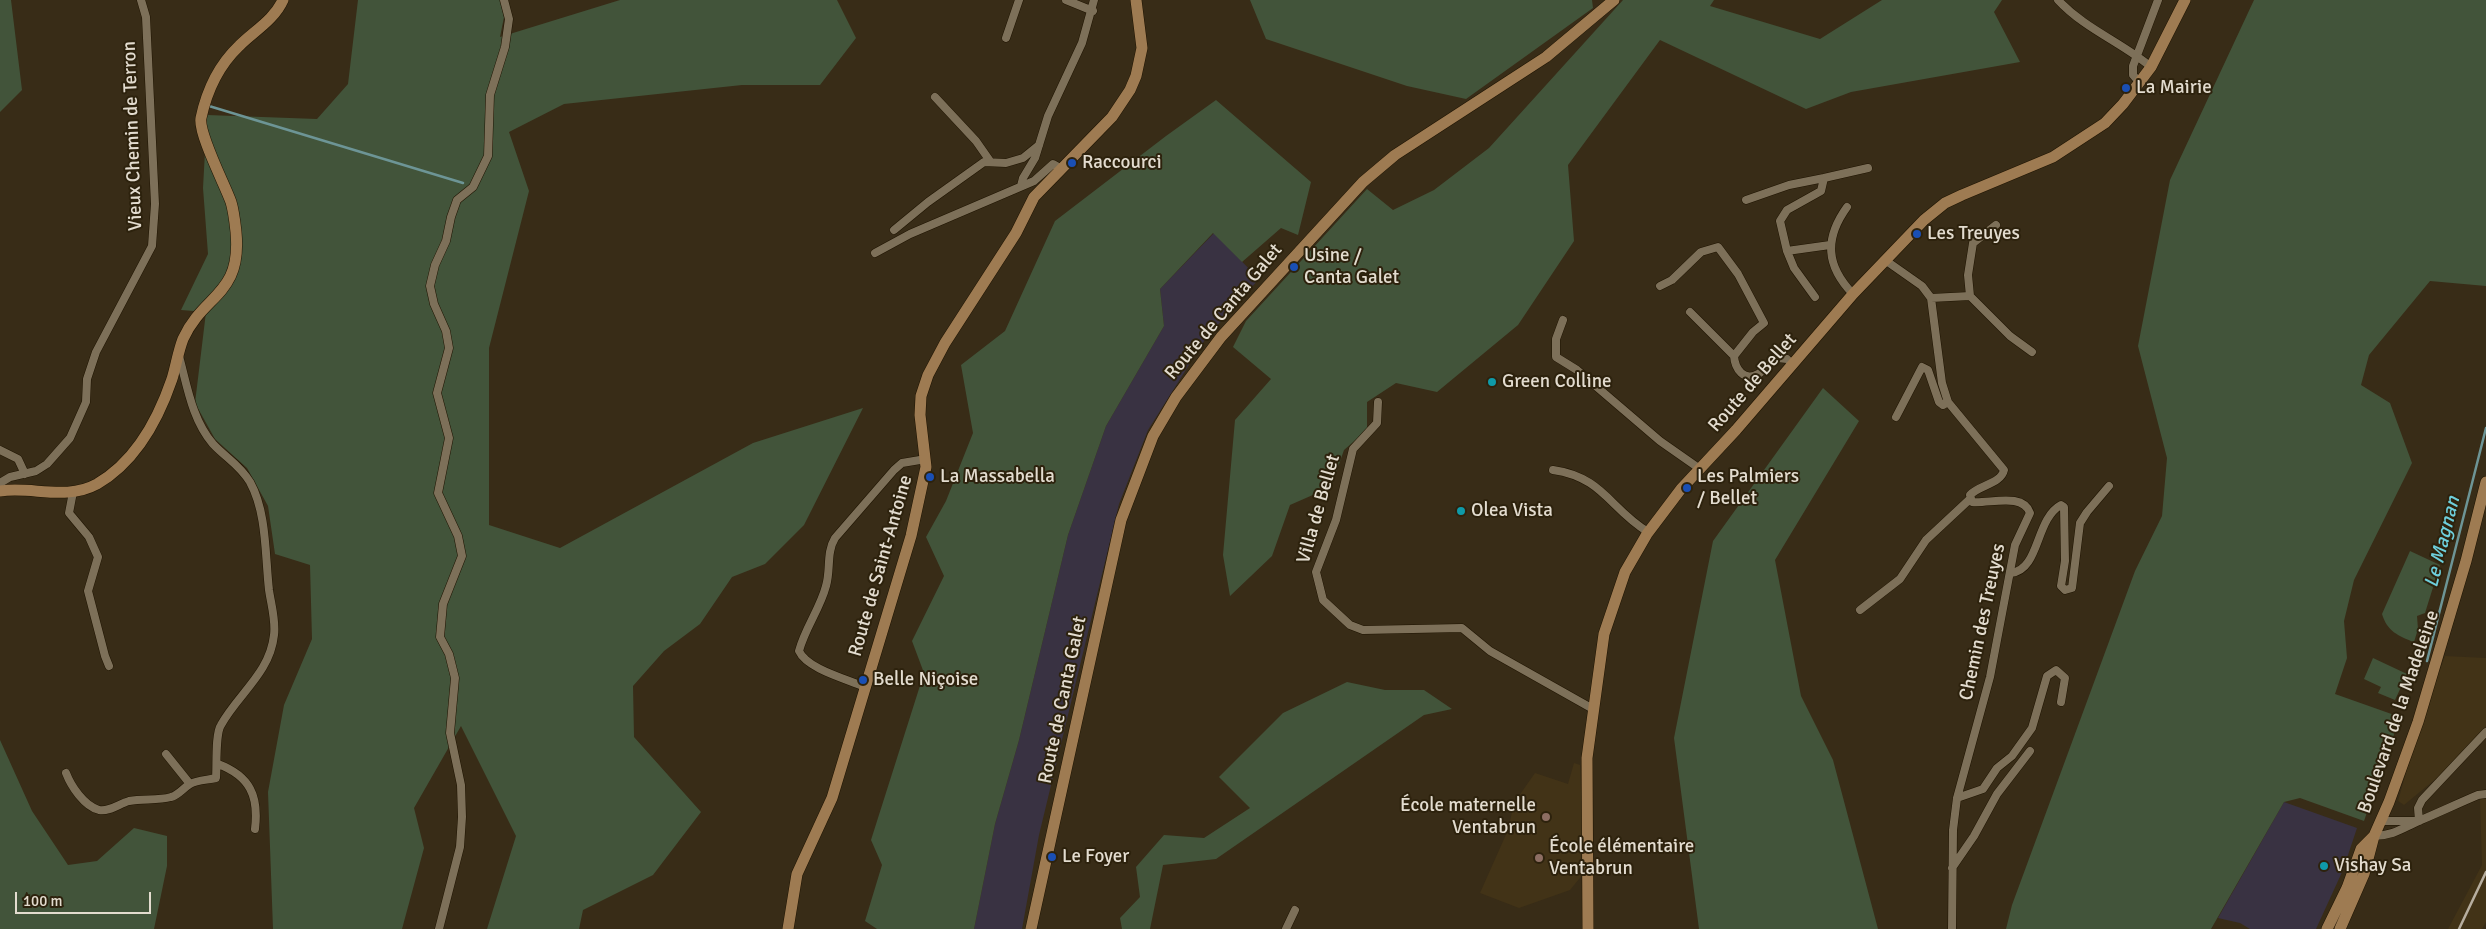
<!DOCTYPE html>
<html>
<head>
<meta charset="utf-8">
<style>
  body { margin:0 }
  #map { position:relative; width:2486px; height:929px; overflow:hidden; background:#382c17; font-family:Signika,sans-serif }
  canvas { display:block }
  .scale { position:absolute; left:15px; top:892px; width:136px; height:22px; box-sizing:border-box; border:2px solid #e3dccf; border-top:0; padding-left:6px; font-size:15px; line-height:18px; white-space:nowrap; color:#e3dccf; -webkit-text-stroke:4px #2d220d; paint-order:stroke }
</style>
</head>
<body>
<div id="map">
<canvas width="2486" height="929"></canvas>
<div class="scale">100 m</div>
</div>
<script>
const context = document.querySelector('canvas').getContext('2d');
context.lineJoin = 'round';
function fillPath(path, color) {
  context.fillStyle = color;
  context.fill(path, 'evenodd');
}
function stroke(path, color, width, dash) {
  context.strokeStyle = color;
  context.lineWidth = width;
  context.lineCap = dash ? 'butt' : 'round';
  context.setLineDash(dash || []);
  context.stroke(path);
}
function write(font, color, halo, rows, align = 'center') {
  context.font = font + ' Signika,sans-serif';
  context.lineWidth = 4;
  context.setLineDash([]);
  context.textBaseline = 'middle';
  context.strokeStyle = halo;
  context.fillStyle = color;
  for (const [text, x, y, turn = 0] of rows) {
    context.save();
    context.translate(x, y);
    context.rotate((+turn || 0) * Math.PI / 180);
    context.textAlign = isNaN(turn) ? turn : align;
    if (halo) context.strokeText(text, 0, 0);
    context.fillText(text, 0, 0);
    context.restore();
  }
}
const industrial = new Path2D(`
  M1214,233L1259,279L1206,338L1148,430L1119,504L1039,835L1022,929H974L995,824L1019,740L1068,535L1106,426L1164,326L1160,289Z
  M2284,802L2357,828L2343,870L2316,929H2250L2240,923L2218,918Z`);
const built = new Path2D(`
  M2445,656L2486,658V726L2438,777L2404,805L2398,801L2418,730Z
  M1574,763L1580,765L1584,873L1570,890L1519,908L1480,893L1508,830L1514,803L1535,773L1568,784Z
  M2480,799H2486V922L2482,929H2448L2482,865Z`);
const green = new Path2D(`
  M0,0H11L22,90L0,112Z
  M358,0H500L504,17L500,37L620,0H837L856,38L820,85H742L564,104L509,132L529,191L489,348V525L560,548L753,443L863,408L804,525L765,564L732,577L700,624L664,651L633,686L634,737L701,812L653,875L583,910L579,929H487L516,836L461,726L414,808L424,848L402,929H273L268,792L284,705L312,639L310,565L275,554L268,506L247,468L215,439L195,403L206,312L181,310L208,254L203,188L207,115L317,119L348,84Z
  M1250,0H1592L1593,8L1466,99L1407,86L1266,39Z
  M1623,0H1714L1710,6L1820,39L1882,0H2002L1994,12L2020,62L1851,92L1806,109L1660,40L1568,165L1574,241L1518,325L1437,392L1396,383L1367,402V430L1344,450L1331,487L1290,505L1272,556L1230,596L1223,555L1235,420L1271,379L1233,347L1246,321L1367,189L1393,210L1434,190L1489,148Z
  M2254,0H2486V286L2430,281L2369,355L2361,385L2390,403L2412,463L2354,580L2344,621L2347,658L2335,694L2400,717L2364,821L2300,798L2284,802L2211,929H2006L2012,905L2135,571L2162,516L2167,458L2138,346L2170,180Z
  M1216,100L1311,182L1298,235L1281,228L1242,262L1213,233L1160,289L1164,326L1106,426L1068,535L1019,740L995,824L974,929H877L865,921L882,865L871,840L924,673L912,641L944,576L926,537L946,501L973,433L961,365L1005,331L1055,221L1166,136Z
  M1823,388L1859,421L1775,560L1801,696L1833,760L1878,929H1699L1674,738L1713,541Z
  M2410,551L2440,565L2425,613L2417,616L2418,629L2414,642C2398,636 2387,631 2382,614Z
  M2373,658L2407,674L2395,700L2378,693L2381,687L2364,679Z
  M1347,682L1385,690H1424L1452,709L1424,715L1216,859L1163,865L1150,929H1122L1120,918L1140,897L1136,867L1164,835L1204,838L1250,808L1219,777L1283,713Z
  M0,740L32,811L68,865L97,861L134,828L167,836V866L154,929H0Z`);
const stream = new Path2D(`
  M209,106L463,183
  M2427,661L2486,428`);
const street = new Path2D(`
  M1066,0L1093,11
  M2058,0C2085,29 2121,42 2151,67
  M1006,38L1019,0
  M2139,82L2133,75V66L2158,0
  M935,97L976,141L990,161
  M1021,186L1023,178L1035,158L1048,116L1082,43L1094,0
  M1746,200L1789,185L1824,178
  M1847,207C1824,239 1826,266 1853,294
  M894,230L928,202L984,162L1006,163L1023,158L1039,145
  M1787,251L1830,245
  M875,253L910,234L1034,181L1053,164L1060,168
  M1885,260L1922,286L1931,298L1942,383L1948,402L2004,470C2001,484 1979,485 1970,495L1972,502C1989,504 2023,492 2030,513L2015,545L1990,677L1957,798L1953,830L1952,929
  M1660,286L1672,280L1701,252L1718,247L1738,274L1764,323L1753,332L1734,356C1735,369 1744,382 1758,374C1766,370 1769,362 1777,358L1787,359L1793,365
  M1970,296L1968,275L1973,243L1996,225
  M1815,297L1794,268L1787,251L1780,221L1787,210L1821,191L1824,178L1868,168
  M1931,298L1970,296L2010,336L2032,352
  M1690,312L1734,356
  M1563,320L1556,339V357L1577,370L1660,441L1700,469
  M1378,402L1377,423L1353,449L1336,520L1316,572L1323,600L1350,625L1363,630L1462,628L1490,651L1593,709
  M1896,417L1922,367L1928,370L1939,402L1943,405L1948,402
  M0,450L18,459L25,474
  M1553,470C1603,477 1610,509 1648,532
  M0,483L10,477L36,471L47,464L70,438L86,402L87,379L96,352L152,246L155,204L146,17L141,0
  M73,492L69,513L89,537L98,557L88,591L105,656L109,666
  M2011,573C2040,570 2035,519 2061,505L2064,507L2065,561L2061,586L2065,590L2072,588L2080,523L2087,512L2109,486
  M1860,610L1900,579L1926,540L1970,499
  M865,687C847,679 807,669 799,651C805,628 820,609 826,586C831,569 826,553 835,538L894,470L902,463L926,459
  M166,754L190,784
  M218,764C250,776 259,796 255,829
  M66,773C71,786 84,806 99,810C109,812 119,804 129,801C143,798 157,801 171,797C179,795 183,788 190,784C197,780 208,780 216,778C217,766 215,734 221,725C238,694 270,673 274,635C276,621 271,604 269,590C265,555 267,513 250,482C239,464 226,458 213,444C192,420 187,385 179,356
  M1957,798L1983,789L1997,768L2012,756L2032,728L2047,676L2056,670L2065,678L2061,702
  M2380,821H2417
  M2419,821L2418,808L2422,800L2486,732
  M2374,836C2396,835 2402,828 2421,820C2440,812 2459,803 2478,795L2486,794
  M1952,868L1974,836L1997,794L2030,751
  M439,929L460,847L462,817L461,785L450,733L455,678L449,654L440,637L443,604L462,556L458,536L438,493L449,438L437,393L449,348L446,331L434,304L430,286L435,265L446,241L451,217L457,200L473,187L488,156L490,95L505,47L509,19L504,0
  M1286,929L1295,910`);
const secondary = new Path2D(`
  M0,491C32,486 66,501 97,484C135,462 158,420 172,379C176,366 178,352 183,339C204,293 242,296 236,232C235,223 234,212 231,202C225,185 198,133 201,118C207,90 218,66 239,46C254,31 274,20 283,0
  M788,929L797,874L832,798L911,536L926,467L920,415L921,396L928,375L945,343L1016,233L1034,197L1112,117L1130,90L1136,76L1142,48L1136,0
  M1031,929L1121,520L1153,436L1176,397L1221,337L1363,182L1395,155L1546,57L1614,0
  M1588,929L1587,758L1604,634L1625,572L1647,534L1681,489L1736,430L1853,294L1924,220L1945,203L1962,195L2053,157L2105,123L2123,104L2151,67L2185,0
  M2327,929L2347,888L2361,849L2374,836
  M2340,929L2364,874L2374,836L2389,802L2418,722L2466,561L2486,482`);
const rail = new Path2D(`
  M2459,929L2486,872`);
const markers = [
  [2126,88,5,"#1a4fb4"],
  [1072,163,5,"#1a4fb4"],
  [1917,234,5,"#1a4fb4"],
  [1294,267,5,"#1a4fb4"],
  [1492,382,5,"#0f9aa8"],
  [930,477,5,"#1a4fb4"],
  [1687,488,5,"#1a4fb4"],
  [1461,511,5,"#0f9aa8"],
  [863,680,5,"#1a4fb4"],
  [1546,817,5,"#8d6e63"],
  [1052,857,5,"#1a4fb4"],
  [1539,858,5,"#8d6e63"],
  [2324,866,5,"#0f9aa8"]
];
const poiNames = [
  ["La Mairie",2136,88],
  ["Raccourci",1082,163],
  ["Les Treuyes",1927,234],
  ["Usine /",1304,256],
  ["Canta Galet",1304,278],
  ["Green Colline",1502,382],
  ["La Massabella",940,477],
  ["Les Palmiers",1697,477],
  ["/ Bellet",1697,499],
  ["Olea Vista",1471,511],
  ["Belle Niçoise",873,680],
  ["École maternelle",1536,806,"right"],
  ["Ventabrun",1536,828,"right"],
  ["École élémentaire",1549,847],
  ["Ventabrun",1549,869],
  ["Le Foyer",1062,857],
  ["Vishay Sa",2334,866]
];
const streetNames = [
  ["Vieux Chemin de Terron",133,136,-92],
  ["Route de Canta Galet",1224,312,-50],
  ["Route de Bellet",1753,383,-49],
  ["Villa de Bellet",1319,509,-74],
  ["Route de Saint-Antoine",881,566,-74],
  ["Chemin des Treuyes",1983,622,-78],
  ["Route de Canta Galet",1063,700,-78],
  ["Boulevard de la Madeleine",2399,712,-71]
];
const waterNames = [
  ["Le Magnan",2443,542,-76]
];
fillPath(industrial, '#393242');
fillPath(built, '#423317');
fillPath(green, '#42543a');
stroke(stream, '#6d9596', 2.5);
stroke(street, '#1f1402', 9);
stroke(secondary, '#1f1402', 12);
stroke(street, '#7d7059', 8);
stroke(secondary, '#9e7b52', 11);
stroke(rail, '#b7ae9f', 2.5);
for (const [x, y, r, color] of markers) {
  const dot = new Path2D();
  dot.arc(x, y, r, 0, 2 * Math.PI);
  context.fillStyle = color;
  context.fill(dot);
  stroke(dot, '#2d220d', 2);
}
write('19px', '#e3dccf', '#2d220d', poiNames, 'left');
write('19px', '#e3dccf', '#2d220d', streetNames);
write('italic 20px', '#6ecfdc', '#2d220d', waterNames);
</script>
</body>
</html>
